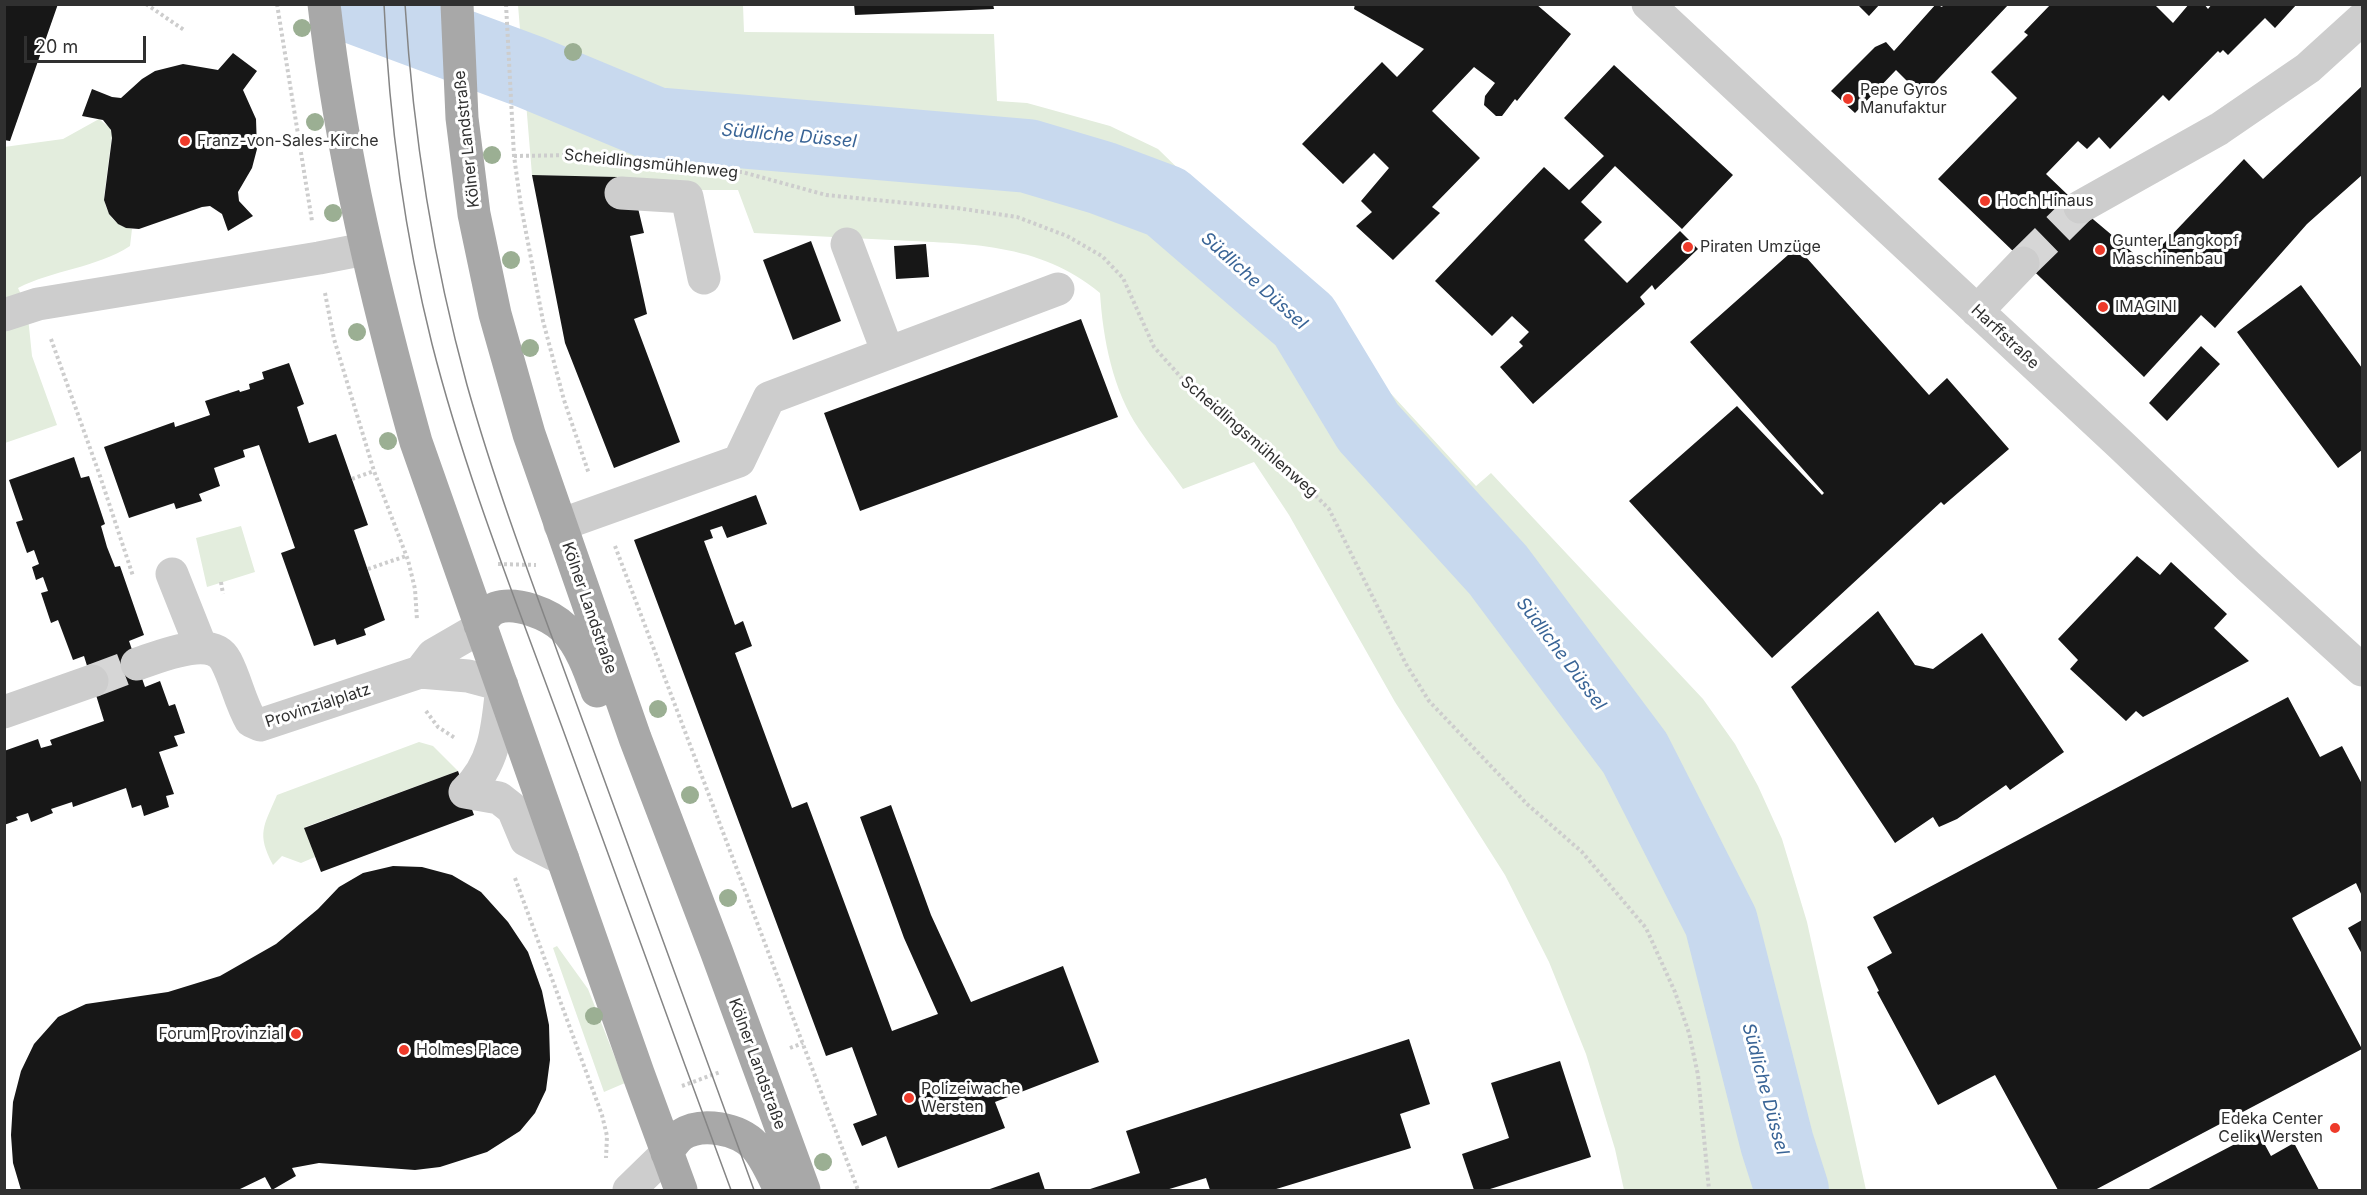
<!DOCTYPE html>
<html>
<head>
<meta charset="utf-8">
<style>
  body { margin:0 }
  #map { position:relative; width:2367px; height:1195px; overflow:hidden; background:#fff; font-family:Inter,sans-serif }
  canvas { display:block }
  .frame { position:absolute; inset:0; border:6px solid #303030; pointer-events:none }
  .scale { position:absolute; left:24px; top:36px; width:122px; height:27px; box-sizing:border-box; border:3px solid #303030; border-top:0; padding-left:8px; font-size:18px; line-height:21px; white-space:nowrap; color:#303030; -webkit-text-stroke:4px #fff; paint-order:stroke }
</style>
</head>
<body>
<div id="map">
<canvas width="2367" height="1195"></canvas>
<div class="frame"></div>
<div class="scale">20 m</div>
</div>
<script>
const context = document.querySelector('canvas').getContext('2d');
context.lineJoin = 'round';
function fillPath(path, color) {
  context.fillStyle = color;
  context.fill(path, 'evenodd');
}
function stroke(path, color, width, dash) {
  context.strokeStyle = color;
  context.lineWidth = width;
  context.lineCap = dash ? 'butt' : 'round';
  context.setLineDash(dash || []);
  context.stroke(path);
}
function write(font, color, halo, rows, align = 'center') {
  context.font = font + ' Inter,sans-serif';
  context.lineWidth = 6;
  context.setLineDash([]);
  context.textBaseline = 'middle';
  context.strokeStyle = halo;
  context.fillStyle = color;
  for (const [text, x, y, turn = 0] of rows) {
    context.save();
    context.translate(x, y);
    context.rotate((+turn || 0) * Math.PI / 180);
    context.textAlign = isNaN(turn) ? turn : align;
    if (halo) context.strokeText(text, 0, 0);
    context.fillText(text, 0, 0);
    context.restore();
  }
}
const green = new Path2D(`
  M518,5H743L744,32L994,34L997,101L1027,103L1110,126L1158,149L1231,220L1476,486L1491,473L1703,699L1735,744L1758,786L1782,839L1807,922L1866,1190H1624L1615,1149L1586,1054L1549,962L1505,875L1395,702L1289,515L1254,462L1183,489C1169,469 1153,450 1139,429C1113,390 1103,340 1100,293C1039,242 967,244 891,240C846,238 800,235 754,233L738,190H668L636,179L618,177L532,175Z
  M99,119L110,128L112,135L104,197C106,214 115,226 132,229L130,246C96,268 53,270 18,288L27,307L32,356L57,425L5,443L4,147L63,139Z
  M241,526L255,572L207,587L196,538Z
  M419,742L433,746L458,771L305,827L315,857L301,863L282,856L273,865C256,833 264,826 277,795Z
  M557,946L588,989L625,1083L604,1092L553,948Z`);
const river = new Path2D(`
  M347,4L530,72L655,124L1028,156L1102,178L1166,202L1304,321L1368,427L1498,570L1635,753L1721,922L1777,1143L1792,1190`);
const building = new Path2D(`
  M4,4H58L10,141L4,140Z
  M854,4H993L994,9L855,15Z
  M1355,4H1536L1571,34L1517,101L1515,99L1502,116H1496L1484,105L1485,96L1495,83L1474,67L1432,111L1480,158L1432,207L1440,213L1393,260L1356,226L1372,212L1361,201L1389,168L1374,153L1343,184L1302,144L1382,62L1397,77L1424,49L1354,9Z
  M1857,4H1880L1869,16Z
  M1936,4L1942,7L1944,4H2009L1922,96L1896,70L1855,113L1831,91L1875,47L1886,42L1894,51Z
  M2051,4H2154L2173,23L2189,4H2204L2208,9L2212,4H2297L2275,28L2265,18L2228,55L2223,50L2220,53L2218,51L2169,101L2163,95L2110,149L2099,137L2087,149L2078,141L2046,174L2094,220L2145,263L2244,159L2263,179L2362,86V175L2307,224L2215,328L2201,315L2144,377L1938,179L2017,98L1991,72L2028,35L2024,32Z
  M233,53L257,71L243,90L256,119L257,149L252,168L238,192L239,201L253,216L228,231L222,214L210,206L202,207L139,229L126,228L118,224L109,214L104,200L112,138L111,130L103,120L82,116L92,89L112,97L121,98L142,79L155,71L183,64L218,70Z
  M1614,65L1733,175L1682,229L1615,166L1581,202L1602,222L1584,240L1627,283L1680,231L1698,249L1655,290L1652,285L1640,297L1645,304L1533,404L1500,367L1523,346L1519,342L1529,332L1512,316L1492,336L1435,281L1544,167L1569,190L1604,156L1564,118Z
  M532,175L618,177L624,206L637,204L644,233L630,236L647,314L634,319L680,442L614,468L565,343Z
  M811,241L841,321L793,340L763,260Z
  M926,244L929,277L896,279L894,246Z
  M1797,247L1929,395L1947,378L2009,449L1944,505L1941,502L1772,658L1629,501L1737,406L1822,495L1824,493L1690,342Z
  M2301,285L2362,368V450L2338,468L2237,332Z
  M1081,319L1118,417L860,511L824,413Z
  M2201,346L2220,364L2167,421L2149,403Z
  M289,363L304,404L297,407L309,443L336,434L368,525L354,530L385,620L364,629L366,635L337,645L335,639L314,646L281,553L295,548L259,445L243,450L245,457L214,468L220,486L199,494L202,501L176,509L174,503L129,518L104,447L174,422L175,427L210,415L205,401L239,390L240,392L250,389L249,384L264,379L262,372Z
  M74,457L81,478L89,476L105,524L101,526L107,547L115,567L120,566L144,635L129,641L145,687L160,681L169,706L175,704L185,733L174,736L178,746L159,752L174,794L166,796L169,807L144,816L141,805L132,808L126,788L73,807L72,802L51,809L53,813L31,822L28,813L16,817L18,820L4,825V751L38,739L41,748L52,745L50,740L104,721L84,656L73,660L58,620L51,623L41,593L48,591L43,577L36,580L32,567L39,564L34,550L27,553L16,522L23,520L9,480Z
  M756,495L767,524L727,538L722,526L710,530L713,538L704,541L735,625L743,621L752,646L735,653L792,808L807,802L892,1031L938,1014L904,938L860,817L891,805L931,915L971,1002L1063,966L1099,1062L995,1102L1005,1128L898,1168L886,1136L862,1146L853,1124L877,1115L852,1047L826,1056L634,540Z
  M2137,556L2160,575L2171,562L2227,614L2214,628L2249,661L2143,717L2136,711L2126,721L2070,669L2078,660L2058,639Z
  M1878,611L1915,665L1933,669L1982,633L2064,752L2010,790L2006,785L1957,819L1939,827L1933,817L1895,843L1791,687Z
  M2288,697L2320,757L2342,746L2362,784V896L2356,883L2292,918L2362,1049L2095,1190H2058L1995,1075L1938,1105L1877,992L1879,991L1867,967L1892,953L1873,917Z
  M458,771L474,815L321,872L304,828Z
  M393,866L422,867L452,875L481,892L508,922L528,952L542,991L549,1025L550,1060L546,1090L535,1113L520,1131L487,1152L440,1167L415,1170L319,1163L292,1168L296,1176L272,1190L265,1177L238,1190H21L13,1163L11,1135L13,1102L21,1071L34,1044L58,1017L86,1004L168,992L220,976L276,944L318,909L339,887L363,873Z
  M2362,920V954L2348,928Z
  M1409,1039L1430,1104L1400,1114L1411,1148L1273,1190H1210L1206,1178L1166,1190H1087L1140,1173L1126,1131Z
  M1560,1061L1591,1157L1487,1190H1474L1462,1154L1509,1138L1491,1083Z
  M2258,1132L2271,1156L2294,1143L2319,1190H2147Z
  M1039,1172L1045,1190H987Z`);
const minorTunnel = new Path2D(`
  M2023,263L2080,207
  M92,681L137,664`);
const path = new Path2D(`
  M146,4L184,30
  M277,4L312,221
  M506,4L514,156L521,206L543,321L564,400L589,474
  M514,156L579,155L606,158
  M715,171L742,172L826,195L957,208L1017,217L1067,236L1102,256L1123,278L1154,347L1187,384L1287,467L1329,509L1406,664L1429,701L1527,804L1582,852L1646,928L1675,992L1689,1033L1698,1075L1709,1190
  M325,293L334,339L374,471L408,560L415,589L417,620
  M51,339L100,476L133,576
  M352,479L374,471
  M615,546L858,1190
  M498,564L536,565
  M368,569L406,556
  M221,582L223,594
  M426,711L438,727L455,738
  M515,878L602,1115L607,1136L606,1158
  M790,1048L803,1043
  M682,1086L720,1072`);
const minor = new Path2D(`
  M1648,4L2121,445L2249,567L2362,670
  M621,193L687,197L704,278
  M2080,207L2219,129L2308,68L2362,19
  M847,244L888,353
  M1977,311L2023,263
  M4,315L38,304L319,258L365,249
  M560,525L739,461L769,398L1058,289
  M172,574L201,647
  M137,664C159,657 212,633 226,661C236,680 240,702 251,721L260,725L420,672L468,676L502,685C498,724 496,764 465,792
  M420,672L433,655L471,633L480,625
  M4,712L92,681
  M465,792L499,798L513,809L526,840L563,859
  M629,1190L667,1153`);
const major = new Path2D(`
  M324,4C341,153 376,298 416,442L638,1073L681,1190
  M457,4L462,118L474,214L495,314L529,434L635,738L717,953L804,1190
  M480,625C484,618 488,611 496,608C516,601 550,614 565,629C581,646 589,669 597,691
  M667,1153C671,1146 675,1140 681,1135C702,1121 739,1129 755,1146C765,1157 774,1177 780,1190`);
const tram = new Path2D(`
  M384,4C389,119 404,232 432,344C465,474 516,601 562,727C618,882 674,1036 731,1190
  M405,4C413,133 433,261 467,385C500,502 544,614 585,727C642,882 698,1036 754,1190`);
const trees = [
  [302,28],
  [573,52],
  [315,122],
  [492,155],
  [333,213],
  [511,260],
  [357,332],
  [530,348],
  [388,441],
  [658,709],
  [690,795],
  [728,898],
  [594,1016],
  [823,1162]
];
const markers = [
  [1848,99,6,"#ee3a2a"],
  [185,141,6,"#ee3a2a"],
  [1985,201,6,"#ee3a2a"],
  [1688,247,6,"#ee3a2a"],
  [2100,250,6,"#ee3a2a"],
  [2103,307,6,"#ee3a2a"],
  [296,1034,6,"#ee3a2a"],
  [404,1050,6,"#ee3a2a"],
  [909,1098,6,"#ee3a2a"],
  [2335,1128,6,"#ee3a2a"]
];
const poiNames = [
  ["Pepe Gyros",1860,90],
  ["Manufaktur",1860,108],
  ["Franz-von-Sales-Kirche",197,141],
  ["Hoch Hinaus",1997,201],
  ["Gunter Langkopf",2112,241],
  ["Maschinenbau",2112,259],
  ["Piraten Umzüge",1700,247],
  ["IMAGINI",2115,307],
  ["Forum Provinzial",284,1034,"right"],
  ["Holmes Place",416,1050],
  ["Polizeiwache",921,1089],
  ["Wersten",921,1107],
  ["Edeka Center",2323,1119,"right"],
  ["Celik Wersten",2323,1137,"right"]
];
const streetNames = [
  ["Kölner Landstraße",467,139,-96],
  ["Scheidlingsmühlenweg",651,164,6],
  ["Harffstraße",2005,337,43],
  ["Scheidlingsmühlenweg",1249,437,41],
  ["Kölner Landstraße",589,608,71],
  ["Provinzialplatz",318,706,-18],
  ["Kölner Landstraße",757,1064,70]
];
const waterNames = [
  ["Südliche Düssel",789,136,5],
  ["Südliche Düssel",1254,281,42],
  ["Südliche Düssel",1561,654,53],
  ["Südliche Düssel",1765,1089,75]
];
fillPath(green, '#e3eddd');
stroke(river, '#c8d9ee', 74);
fillPath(building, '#171717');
stroke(minorTunnel, '#d6d6d6', 33, [33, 16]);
stroke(path, '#cdcdcd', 4, [3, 3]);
stroke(minor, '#cdcdcd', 33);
stroke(major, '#a8a8a8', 33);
stroke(tram, '#858585', 1.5);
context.fillStyle = '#9baf93';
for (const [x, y] of trees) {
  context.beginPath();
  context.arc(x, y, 9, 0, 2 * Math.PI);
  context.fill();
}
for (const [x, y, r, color] of markers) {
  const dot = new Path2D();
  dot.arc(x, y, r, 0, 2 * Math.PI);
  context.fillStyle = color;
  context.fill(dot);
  stroke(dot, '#fff', 2);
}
write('16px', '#303030', '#fff', poiNames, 'left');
write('16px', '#303030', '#fff', streetNames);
write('italic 18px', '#396496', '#fff', waterNames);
</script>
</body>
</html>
